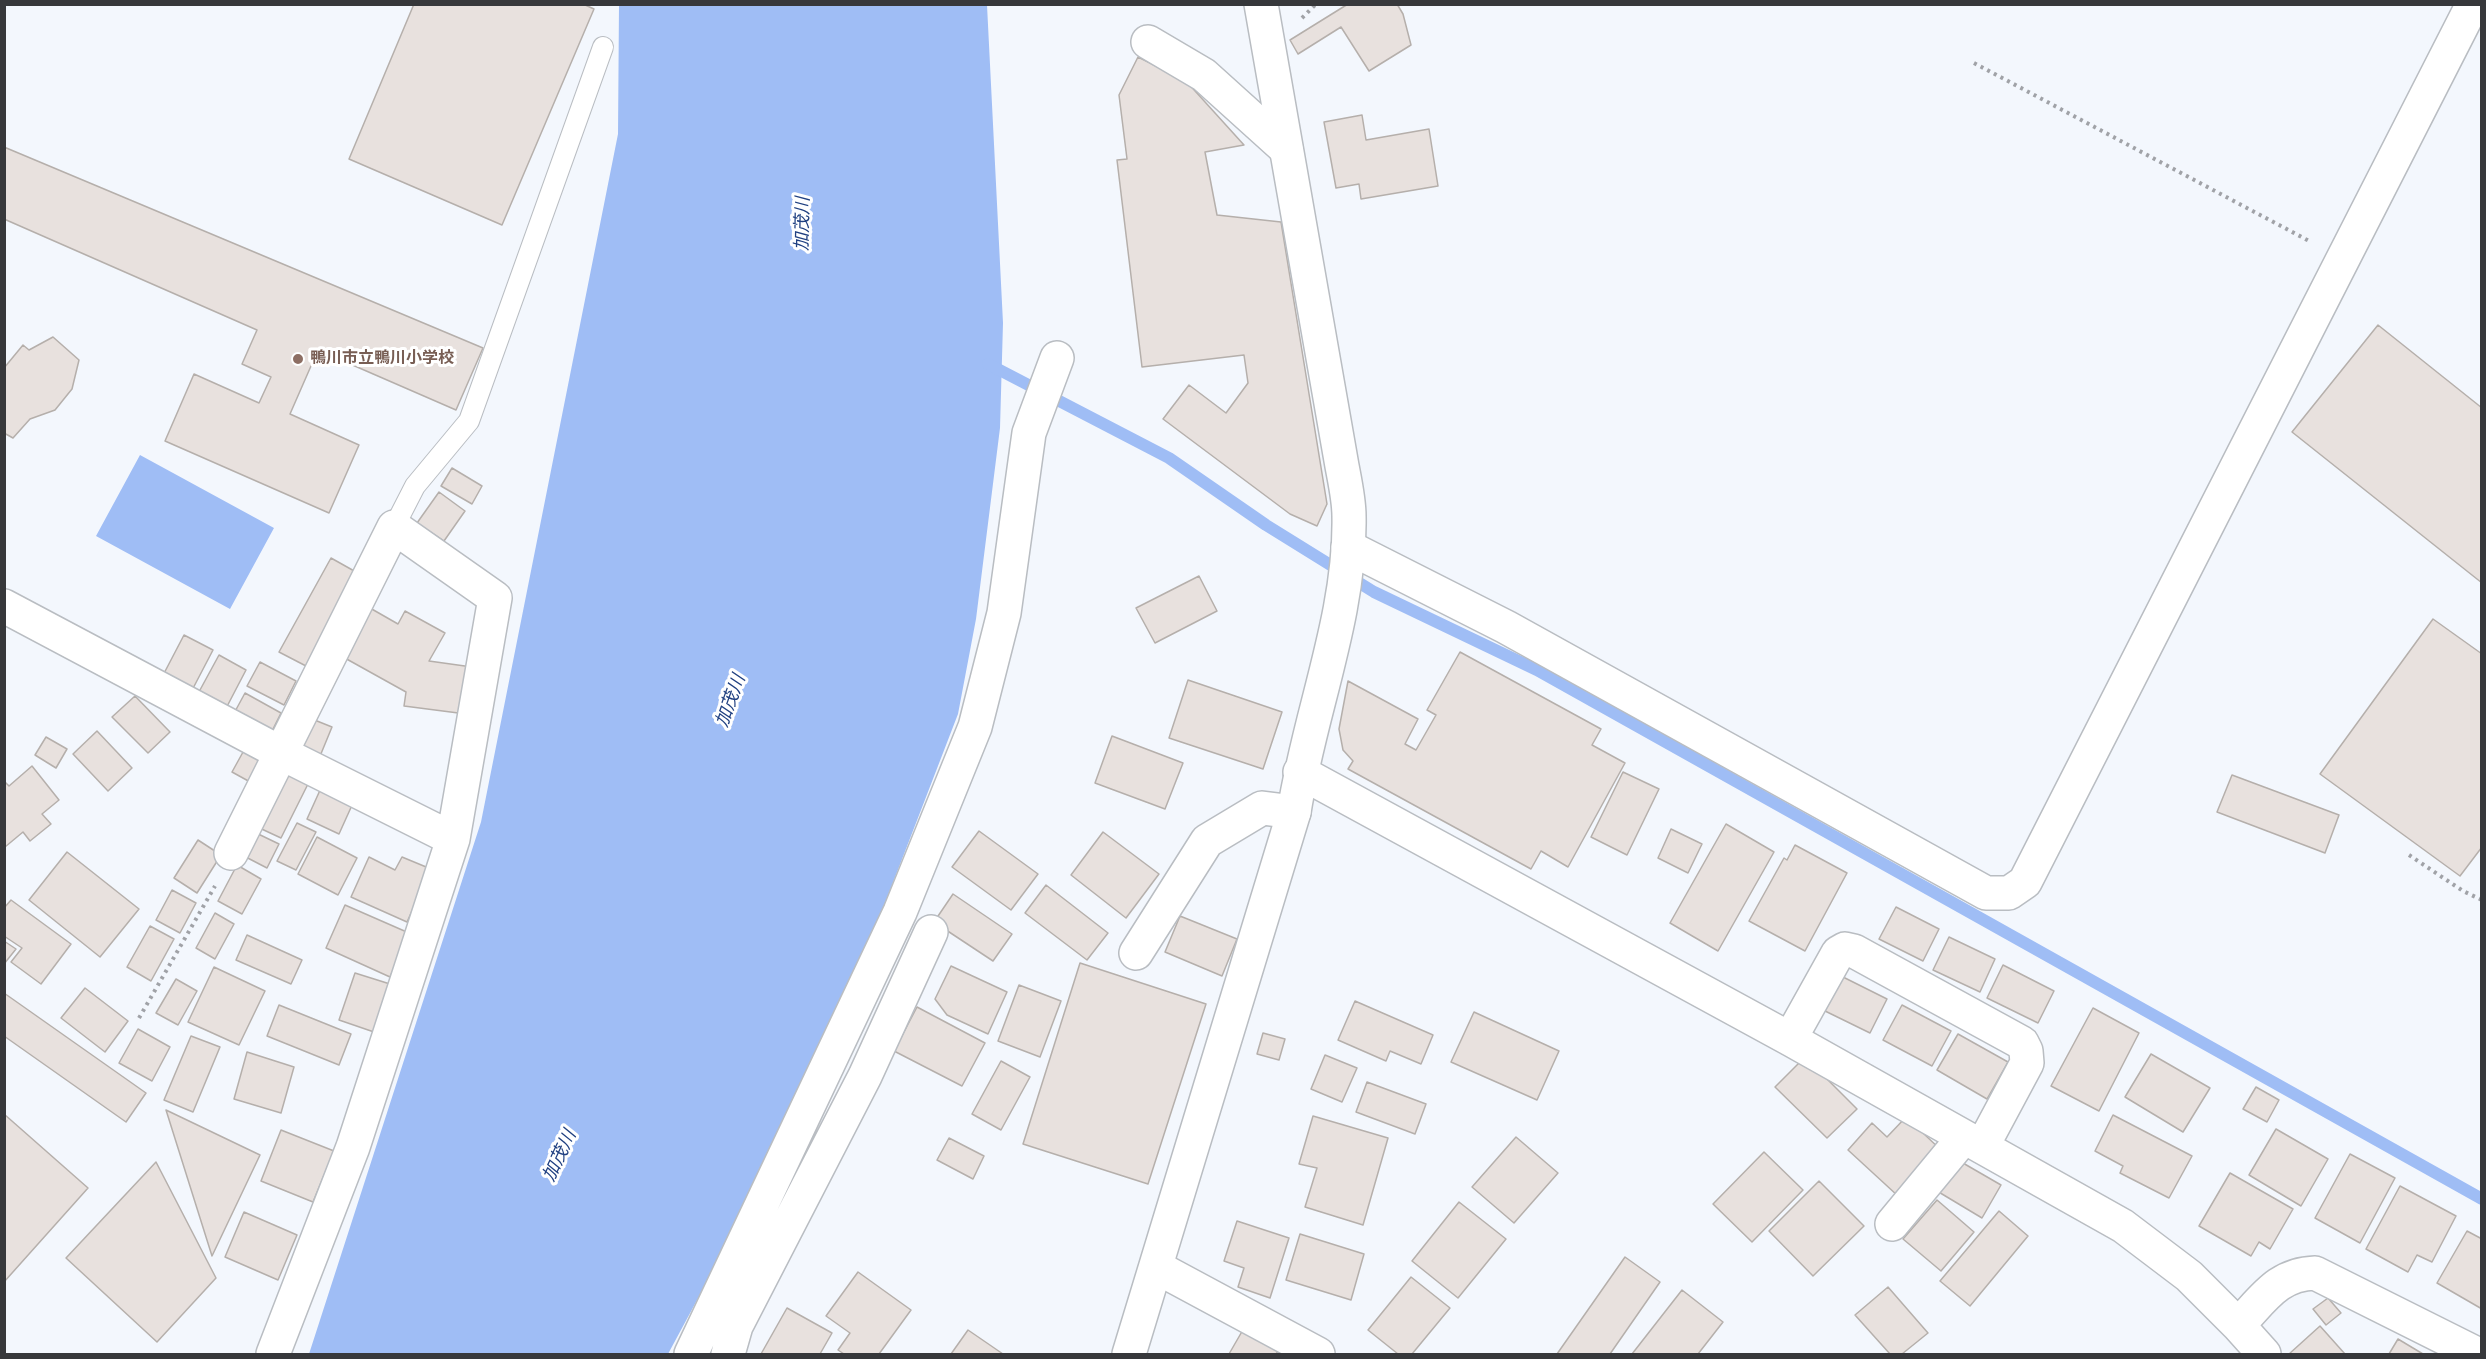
<!DOCTYPE html>
<html>
<head>
<meta charset="utf-8">
<style>
  body { margin:0 }
  #map { position:relative; width:2486px; height:1359px; overflow:hidden; background:#f3f7fd; font-family:Helvetica,sans-serif }
  canvas { display:block }
  .frame { position:absolute; inset:0; border:6px solid #37383b; pointer-events:none }
</style>
</head>
<body>
<div id="map">
<canvas width="2486" height="1359"></canvas>
<div class="frame"></div>
</div>
<script>
const context = document.querySelector('canvas').getContext('2d');
context.lineJoin = 'round';
function fillPath(path, color) {
  context.fillStyle = color;
  context.fill(path, 'evenodd');
}
function stroke(path, color, width, dash) {
  context.strokeStyle = color;
  context.lineWidth = width;
  context.lineCap = dash ? 'butt' : 'round';
  context.setLineDash(dash || []);
  context.stroke(path);
}
function write(font, color, halo, rows, align = 'center') {
  context.font = font + ' Helvetica,"Noto Sans JP",sans-serif';
  context.lineWidth = 6;
  context.setLineDash([]);
  context.textBaseline = 'middle';
  context.strokeStyle = halo;
  context.fillStyle = color;
  for (const [text, x, y, turn = 0] of rows) {
    context.save();
    context.translate(x, y);
    context.rotate((+turn || 0) * Math.PI / 180);
    context.textAlign = isNaN(turn) ? turn : align;
    if (halo) context.strokeText(text, 0, 0);
    context.fillText(text, 0, 0);
    context.restore();
  }
}
const water = new Path2D(`
  M619,5H987L1003,323L1000,428L976,619L958,714L820,1072L668,1354H309L481,822L618,134Z
  M140,455L274,528L230,609L96,536Z`);
const stream = new Path2D(`
  M988,364L1169,458L1266,525L1374,592L1537,670L2482,1199`);
const building = new Path2D(`
  M414,4H583L594,9L502,225L349,159Z
  M1348,4H1397L1403,14L1411,45L1369,71L1341,27L1298,54L1290,40Z
  M1138,57L1186,81L1244,145L1205,152L1217,215L1281,222L1327,504L1317,526L1290,514L1163,419L1189,385L1226,413L1248,383L1244,355L1142,367L1117,160L1127,159L1119,95Z
  M1362,115L1366,140L1429,129L1438,186L1361,199L1359,184L1336,188L1324,122Z
  M4,147L483,348L456,410L318,350L290,414L359,445L329,513L165,441L194,374L259,403L271,377L242,364L257,330L4,219Z
  M2378,325L2482,408V583L2292,432Z
  M53,337L79,360L72,389L55,410L30,419L13,438L4,433V368L23,345L29,350Z
  M452,468L482,486L472,504L441,486Z
  M439,492L465,511L444,541L417,523Z
  M331,558L356,572L306,666L279,652Z
  M1199,576L1217,611L1155,643L1136,608Z
  M370,608L398,624L405,611L445,633L429,661L472,667L466,714L404,706L406,692L343,657Z
  M2433,619L2482,654V847L2460,876L2320,774Z
  M184,635L213,650L189,696L160,681Z
  M1460,652L1601,729L1592,745L1625,763L1568,867L1541,851L1531,869L1348,769L1353,761L1343,750L1339,729L1348,681L1418,719L1405,744L1416,750L1436,715L1427,710Z
  M219,655L246,670L222,716L194,701Z
  M260,662L296,681L284,705L247,686Z
  M1188,680L1282,712L1263,769L1169,738Z
  M245,693L281,713L269,737L232,717Z
  M135,696L170,732L148,753L112,717Z
  M307,717L332,727L318,761L293,751Z
  M97,731L132,768L108,791L73,754Z
  M1112,736L1183,763L1165,809L1095,783Z
  M46,737L67,749L56,768L35,755Z
  M248,743L268,754L252,783L232,772Z
  M285,763L312,776L281,838L253,825Z
  M32,766L59,800L42,814L51,824L30,841L23,832L5,847L4,781L9,786Z
  M1623,772L1659,789L1627,855L1591,837Z
  M2232,775L2339,815L2325,853L2217,812Z
  M321,788L353,803L339,834L307,819Z
  M297,823L316,832L296,870L277,861Z
  M1726,824L1774,852L1718,951L1670,923Z
  M1671,829L1702,844L1688,873L1658,858Z
  M252,831L279,844L267,868L240,854Z
  M979,831L1038,874L1011,910L952,867Z
  M1103,832L1159,874L1126,918L1071,875Z
  M317,837L357,858L338,895L298,874Z
  M198,840L221,855L197,893L174,878Z
  M1795,845L1847,873L1805,951L1749,921L1784,858L1787,860Z
  M67,852L139,909L100,957L29,900Z
  M369,857L395,870L402,857L431,869L407,922L351,897Z
  M237,865L261,879L242,914L218,901Z
  M1046,885L1108,933L1087,960L1025,913Z
  M172,890L196,903L180,933L156,920Z
  M953,894L1012,934L993,961L934,922Z
  M11,900L71,944L41,984L11,962L22,948L4,936V908Z
  M345,905L409,933L390,977L326,948Z
  M1896,907L1939,929L1923,961L1879,939Z
  M215,913L234,924L215,959L196,948Z
  M1180,916L1237,939L1222,976L1165,952Z
  M150,926L174,939L151,981L127,967Z
  M247,935L302,960L291,984L236,960Z
  M1949,937L1995,959L1980,992L1933,970Z
  M4,941L16,949L4,964Z
  M1080,963L1206,1004L1148,1184L1023,1144Z
  M2003,965L2054,991L2038,1023L1987,998Z
  M951,966L1007,992L988,1034L947,1015L935,999Z
  M214,967L265,991L239,1045L188,1022Z
  M355,973L390,984L374,1032L339,1020Z
  M1839,975L1887,999L1870,1033L1823,1010Z
  M176,979L197,991L178,1025L156,1013Z
  M1019,985L1061,1001L1040,1057L998,1041Z
  M85,988L128,1021L105,1052L61,1018Z
  M4,993L146,1093L126,1122L4,1036Z
  M1355,1001L1433,1035L1421,1064L1390,1051L1386,1061L1338,1040Z
  M279,1005L351,1034L339,1065L267,1036Z
  M1902,1005L1951,1031L1932,1066L1883,1040Z
  M917,1007L985,1043L962,1086L894,1051Z
  M2093,1008L2139,1033L2099,1111L2051,1086Z
  M1474,1012L1559,1051L1537,1100L1451,1062Z
  M138,1029L170,1047L152,1081L119,1063Z
  M1263,1033L1285,1039L1279,1060L1257,1054Z
  M1958,1034L2008,1062L1987,1099L1937,1070Z
  M191,1036L220,1047L193,1112L164,1100Z
  M247,1052L294,1067L281,1113L234,1099Z
  M2151,1054L2210,1088L2183,1132L2125,1097Z
  M1325,1055L1357,1068L1342,1102L1311,1089Z
  M1805,1057L1857,1109L1827,1138L1775,1087Z
  M1001,1061L1030,1077L1001,1130L972,1114Z
  M1367,1082L1426,1104L1415,1134L1356,1112Z
  M2256,1087L2279,1100L2267,1122L2243,1109Z
  M166,1110L260,1155L212,1256Z
  M4,1114L88,1188L4,1282Z
  M2113,1115L2192,1156L2169,1198L2120,1173L2123,1166L2095,1151Z
  M1313,1116L1388,1138L1363,1225L1305,1207L1317,1168L1299,1164Z
  M1906,1117L1941,1150L1898,1196L1848,1150L1872,1123L1887,1137Z
  M2276,1129L2328,1159L2301,1206L2249,1175Z
  M281,1130L334,1151L313,1202L261,1181Z
  M1516,1137L1558,1173L1514,1223L1472,1187Z
  M949,1138L984,1156L973,1179L937,1160Z
  M1764,1152L1803,1190L1752,1242L1713,1204Z
  M2350,1154L2395,1178L2360,1243L2315,1218Z
  M1956,1159L2001,1185L1982,1218L1937,1191Z
  M156,1162L216,1278L157,1342L66,1258Z
  M2230,1173L2293,1209L2270,1249L2259,1242L2251,1256L2199,1226Z
  M1819,1181L1864,1226L1813,1276L1769,1231Z
  M2400,1186L2456,1216L2432,1262L2417,1255L2408,1272L2366,1249Z
  M1937,1200L1974,1232L1941,1271L1903,1239Z
  M1459,1202L1506,1239L1458,1298L1412,1261Z
  M1999,1211L2028,1236L1970,1306L1940,1281Z
  M244,1212L297,1235L278,1280L225,1257Z
  M1237,1221L1289,1238L1270,1298L1238,1287L1244,1268L1224,1261Z
  M2467,1231L2482,1239V1309L2437,1283Z
  M1300,1234L1364,1254L1351,1300L1286,1280Z
  M1625,1257L1660,1282L1610,1354H1557Z
  M858,1272L911,1310L879,1354H844L838,1350L850,1333L826,1316Z
  M1411,1277L1450,1308L1412,1354H1398L1368,1330Z
  M1888,1287L1928,1333L1902,1354H1890L1855,1315Z
  M1682,1290L1723,1322L1698,1354H1632Z
  M2328,1298L2341,1313L2326,1325L2313,1309Z
  M787,1308L832,1333L820,1354H761Z
  M2320,1326L2345,1354H2289Z
  M1244,1328L1280,1348L1276,1354H1229Z
  M968,1330L1003,1354H951Z
  M2398,1339L2423,1354H2389Z`);
const path = new Path2D(`
  M1302,18L1316,4
  M1974,63L2311,242
  M2409,855L2463,891L2482,900
  M139,1018L215,886`);
const lane = new Path2D(`
  M394,527L415,486L469,421L603,47`);
const street = new Path2D(`
  M1148,42L1204,75L1286,149
  M1348,547L1506,627L1986,893H2009L2025,882L2473,4
  M4,606L279,752L453,839
  M1300,772L1790,1039L2123,1226L2189,1276L2238,1325L2264,1354
  M231,853L394,527L495,598L453,839L353,1147L273,1354
  M1136,953L1207,841L1262,808L1294,812
  M1790,1039L1838,953L1845,949L1854,951L2022,1043L2026,1051L2027,1063L1982,1147
  M1892,1224L1964,1137
  M1158,1268L1318,1354
  M2238,1325C2263,1300 2277,1274 2315,1273L2477,1354
  M691,1354L900,912L975,727L1004,613L1029,433L1057,358
  M728,1354L736,1326L865,1076L931,932`);
const secondary = new Path2D(`
  M1129,1354L1294,812C1309,714 1351,616 1349,516C1349,500 1345,482 1342,466L1261,4`);
const markers = [
  [298,359,6,"#8d6e63"]
];
const educationNames = [
  ["鴨川市立鴨川小学校",310,359]
];
const waterNames = [
  ["加茂川",803,224,-89],
  ["加茂川",731,701,-70],
  ["加茂川",560,1156,-65]
];
fillPath(water, '#9fbdf5');
stroke(stream, '#9fbdf5', 12);
fillPath(building, '#e8e1de');
stroke(building, '#b5afab', 1.5);
stroke(lane, '#b9bdc2', 22);
stroke(street, '#b9bdc2', 36);
stroke(secondary, '#b9bdc2', 36);
stroke(path, '#a0a2a7', 4, [3, 4.5]);
stroke(lane, '#fff', 20);
stroke(street, '#fff', 33);
stroke(secondary, '#fff', 33);
for (const [x, y, r, color] of markers) {
  const dot = new Path2D();
  dot.arc(x, y, r, 0, 2 * Math.PI);
  context.fillStyle = color;
  context.fill(dot);
  stroke(dot, '#fff', 2);
}
write('bold 16px', '#785e54', '#fff', educationNames, 'left');
write('italic 18px', '#204081', '#fff', waterNames);
</script>
</body>
</html>
